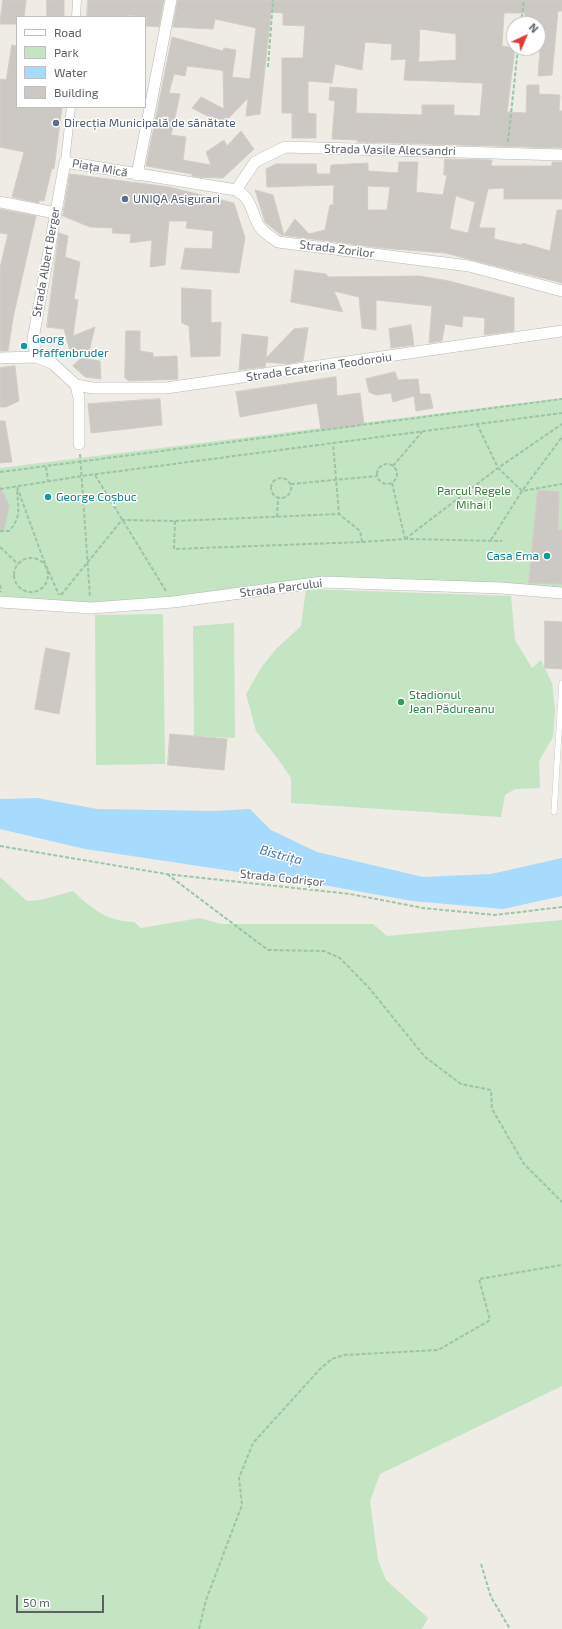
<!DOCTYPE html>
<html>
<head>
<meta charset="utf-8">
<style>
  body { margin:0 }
  #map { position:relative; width:562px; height:1629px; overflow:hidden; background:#eeece4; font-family:"Exo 2",sans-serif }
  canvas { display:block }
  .legend { position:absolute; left:16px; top:16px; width:130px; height:92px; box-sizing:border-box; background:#fff; border:1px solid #bebfc1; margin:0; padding:5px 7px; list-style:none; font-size:12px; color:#5c6065 }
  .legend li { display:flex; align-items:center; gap:8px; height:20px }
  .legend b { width:20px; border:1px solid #bebfc1 }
  .north { position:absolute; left:506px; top:16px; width:40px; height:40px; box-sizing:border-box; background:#fff; border:1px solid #bebfc1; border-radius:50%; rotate:44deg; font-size:11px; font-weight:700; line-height:16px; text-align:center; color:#5c6065 }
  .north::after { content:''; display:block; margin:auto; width:14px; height:18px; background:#e53a34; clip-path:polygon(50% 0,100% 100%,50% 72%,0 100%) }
  .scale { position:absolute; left:16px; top:1595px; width:88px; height:18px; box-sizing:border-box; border:2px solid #5c6065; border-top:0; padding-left:5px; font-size:12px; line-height:14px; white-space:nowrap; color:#5c6065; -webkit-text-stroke:3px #fff; paint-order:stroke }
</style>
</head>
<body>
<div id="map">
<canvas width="562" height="1629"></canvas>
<ul class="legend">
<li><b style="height:5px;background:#fff"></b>Road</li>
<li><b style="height:11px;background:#c3e5c1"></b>Park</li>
<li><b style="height:11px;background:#a6dbfd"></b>Water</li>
<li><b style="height:11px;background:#ccc8c4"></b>Building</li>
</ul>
<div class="north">N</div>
<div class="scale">50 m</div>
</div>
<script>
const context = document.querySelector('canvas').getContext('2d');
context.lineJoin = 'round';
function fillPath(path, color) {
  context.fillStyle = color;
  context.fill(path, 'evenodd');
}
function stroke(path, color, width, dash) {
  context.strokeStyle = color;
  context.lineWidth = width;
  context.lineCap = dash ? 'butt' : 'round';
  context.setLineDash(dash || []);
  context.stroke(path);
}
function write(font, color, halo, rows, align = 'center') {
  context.font = font + ' "Exo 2",sans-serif';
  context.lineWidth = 3;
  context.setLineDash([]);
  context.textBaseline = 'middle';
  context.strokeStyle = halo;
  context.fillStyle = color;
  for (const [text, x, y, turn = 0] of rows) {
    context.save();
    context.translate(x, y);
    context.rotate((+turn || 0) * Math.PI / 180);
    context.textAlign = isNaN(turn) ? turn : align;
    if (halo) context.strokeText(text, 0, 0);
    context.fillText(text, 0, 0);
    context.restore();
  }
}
const green = new Path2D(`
  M562,398V588L323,582L72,608L0,597V468Z
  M306,589L511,596L515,640L532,668L541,660L552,683L555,710L553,737L539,761L540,788L515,789L505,795L501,817L291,803V778L281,763L256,731L246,694L261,668L276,649L301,626Z
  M163,614L165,764L96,765L95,615Z
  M234,623L235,738L194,736L193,626Z
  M0,877L27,901L40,900L73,891C91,908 108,922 134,922L141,928L200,918L221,924H373L387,936L562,920V1386L380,1474L370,1501L378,1560L386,1580L428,1618L422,1629H0Z`);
const water = new Path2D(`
  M37,798L97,809L214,811L250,809L271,830L317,852L423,877L491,874L562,858V896L503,909L412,901L312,883L85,849L0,829V799Z`);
const building = new Path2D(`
  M3,0H26L24,17H17V24H0Z
  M47,0H64V17H47Z
  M88,0H164L159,27L146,26L147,17L128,15V17H87Z
  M178,0H562V11H558L552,75L538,76L542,24H524L525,13H504L502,46L515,48L507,112L526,113L527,85H539V94L560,95L559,111H562V148L357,142V140L332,139L335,101L329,100L330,87L357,89L356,113L422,115V105H454V115L480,116L483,83L404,80L406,59L391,60L392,44L365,42L362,70L335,64L332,83L308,81V113L316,114V138H292V113H282V58H303L305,26L283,25V13L271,12L260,114L246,116L248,98L223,124L192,108L201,97L224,109L223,71L220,70L187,66L185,76L174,74L169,93L180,94L171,135L186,137L183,160L211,165L206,152L224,140L227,146L241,131L254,149L223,178L197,177L192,176V174L146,166L172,37L223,51L224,48L236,50L232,77L250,79L256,28L215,19L213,29L173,27ZM420,29L456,34V60L419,62Z
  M12,45L17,46V107H62L54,169L52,168L44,201L39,200V203L12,197L24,152L0,147V79L6,80Z
  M445,159L492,160L491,166H552V162H562V199H504V188L488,189L479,228H495L494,239L522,245V243L550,251L557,210H562V283L445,253L382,248L281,235L265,222L255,190L273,195L284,235L295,219L309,234L325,230L330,205H333L334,185L267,187L266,169L276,164H316L317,174H330L331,165L368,163V171L398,173L399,162H418L416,192L443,195L447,175H444ZM368,186L390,187L387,210H368ZM456,196L475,202L468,233L450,229Z
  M70,174L169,187L234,203L245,238L239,273L181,269L185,248L212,249L213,231L186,228L187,221H169L165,265L150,267L152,240L130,243L131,234L112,233L113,228L90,227L63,216Z
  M0,209L36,216L13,318L8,351H0V268L8,234L0,233Z
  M59,233L68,236L65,257L80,262L74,299L78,300L73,336L95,327L88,356L71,355L64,329L47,327Z
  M295,270L326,274L328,277L419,276L449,281L514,298V331L484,335L485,318L463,316L462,327L445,324L442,341L429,343L432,306L376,300V330L362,328L359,297L334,291L343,312L291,302Z
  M182,288L211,290V323L221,322L220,356L191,357L189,326L182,323Z
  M411,325L414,345L391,348L389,329Z
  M308,328L303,361L287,364L266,362L265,367L239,370L242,334L268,337L266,358L294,329Z
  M126,331H140V351L153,353V357L177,356L178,379L129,381L125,378Z
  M81,358L100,361L101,379L85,377L73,366Z
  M15,366L19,401L6,407H0V368Z
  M395,372L398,380L418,379L420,394H430L433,408L416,411L414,396L393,402L391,393L376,395L369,392L366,379Z
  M336,377L337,396L360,393L364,425L321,430L317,403L240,417L236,392Z
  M160,399L162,425L91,433L88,404Z
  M0,421H5L12,462L0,463Z
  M0,486L9,505L4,530H0Z
  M538,490L559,492L558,530H562V584L529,583Z
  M545,621L562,622V669L545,668Z
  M46,648L70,653L59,714L35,709Z
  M170,734L227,739L224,770L168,765Z`);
const path = new Path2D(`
  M521,24L524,0
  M268,67L273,0
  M508,142L518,48
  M477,424L498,468L522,491L562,484
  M80,454L90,597
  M377 474a10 10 0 1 1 20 0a10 10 0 1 1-20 0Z
  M393,466L422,432
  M46,467L48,481
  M0,472L562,399
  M95,475L166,591
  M271 488a10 10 0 1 1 20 0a10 10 0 1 1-20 0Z
  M392,483L405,539
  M291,484L377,476
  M17,487L44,561L59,595
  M0,489L82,476L562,413
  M277,517L278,498
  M175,521L174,549L362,542L360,531L339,514
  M0,531H9C22,517 18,507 17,490
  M405,539L498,468L562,424
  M491,540L522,491L562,437
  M362,542L405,539L502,541
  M0,547L18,564
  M14 575a17 17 0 1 1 34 0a17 17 0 1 1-34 0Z
  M0,585L1,592
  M61,595L122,520L175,521L339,514L333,443
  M0,846L166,874L350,894L423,908L495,915L562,907
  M167,874L268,950L324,951L340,958L370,989L425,1057L461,1084L491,1090L492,1109L524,1164L562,1202
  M481,1564L491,1597L510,1629
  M199,1629L206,1600L242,1505L239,1478L253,1443L321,1368L332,1359L344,1355L438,1350L490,1320L479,1279L562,1265`);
const service = new Path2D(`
  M554,812L562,683`);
const pedestrian = new Path2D(`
  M76,17L77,0
  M65,162L71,107`);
const minor = new Path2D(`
  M137,175L171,0
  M236,190L255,162L285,147L562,155
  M0,202L55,213
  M36,357L33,339L65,162L236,190C252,198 251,212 259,226C264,233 271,237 278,242L469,266L562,291
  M0,358L36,357L52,363L76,385L79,398V444
  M76,385L93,388H166L562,331
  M0,602L91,608L173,602L323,582L501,588L562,593`);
const markers = [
  [56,123,4,"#5c6f8a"],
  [125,199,4,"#5c6f8a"],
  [24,346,4,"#0f9aa8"],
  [48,497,4,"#0f9aa8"],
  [547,556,4,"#0f9aa8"],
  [401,702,4,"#2e9e5b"]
];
const serviceNames = [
  ["Direcția Municipală de sănătate",64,123],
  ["UNIQA Asigurari",133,199]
];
const streetNames = [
  ["Strada Vasile Alecsandri",390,150,1],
  ["Piața Mică",100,168,10],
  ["Strada Zorilor",337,249,7],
  ["Strada Albert Berger",46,262,-80],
  ["Strada Ecaterina Teodoroiu",319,367,-8],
  ["Strada Parcului",281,588,-7],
  ["Strada Codrișor",282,878,6]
];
const cultureNames = [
  ["Georg",32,339],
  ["Pfaffenbruder",32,353],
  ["George Coșbuc",56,497],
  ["Casa Ema",539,556,"right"]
];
const parkNames = [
  ["Parcul Regele",474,491],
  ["Mihai I",474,505]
];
const leisureNames = [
  ["Stadionul",409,695],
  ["Jean Pădureanu",409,709]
];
const waterNames = [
  ["Bistrița",281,855,15]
];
fillPath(green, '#c3e5c1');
fillPath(water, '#a6dbfd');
fillPath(building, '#ccc8c4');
stroke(building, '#d3cdc3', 1);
stroke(service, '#b5b7bb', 6);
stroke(pedestrian, '#b5b7bb', 9);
stroke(minor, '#b5b7bb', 12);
stroke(path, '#9bc6a6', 2, [4, 2]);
stroke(service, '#fff', 5.5);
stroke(pedestrian, '#fff', 8);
stroke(minor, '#fff', 11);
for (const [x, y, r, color] of markers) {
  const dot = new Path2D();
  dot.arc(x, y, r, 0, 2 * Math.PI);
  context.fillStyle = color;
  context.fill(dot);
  stroke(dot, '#fff', 1.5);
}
write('12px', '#4e5e75', '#fff', serviceNames, 'left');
write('12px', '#5c6065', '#fff', streetNames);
write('12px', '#0d838f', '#fff', cultureNames, 'left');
write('12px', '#368236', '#fff', parkNames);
write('12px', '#27864d', '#fff', leisureNames, 'left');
write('italic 13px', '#4076a7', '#fff', waterNames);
</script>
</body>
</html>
